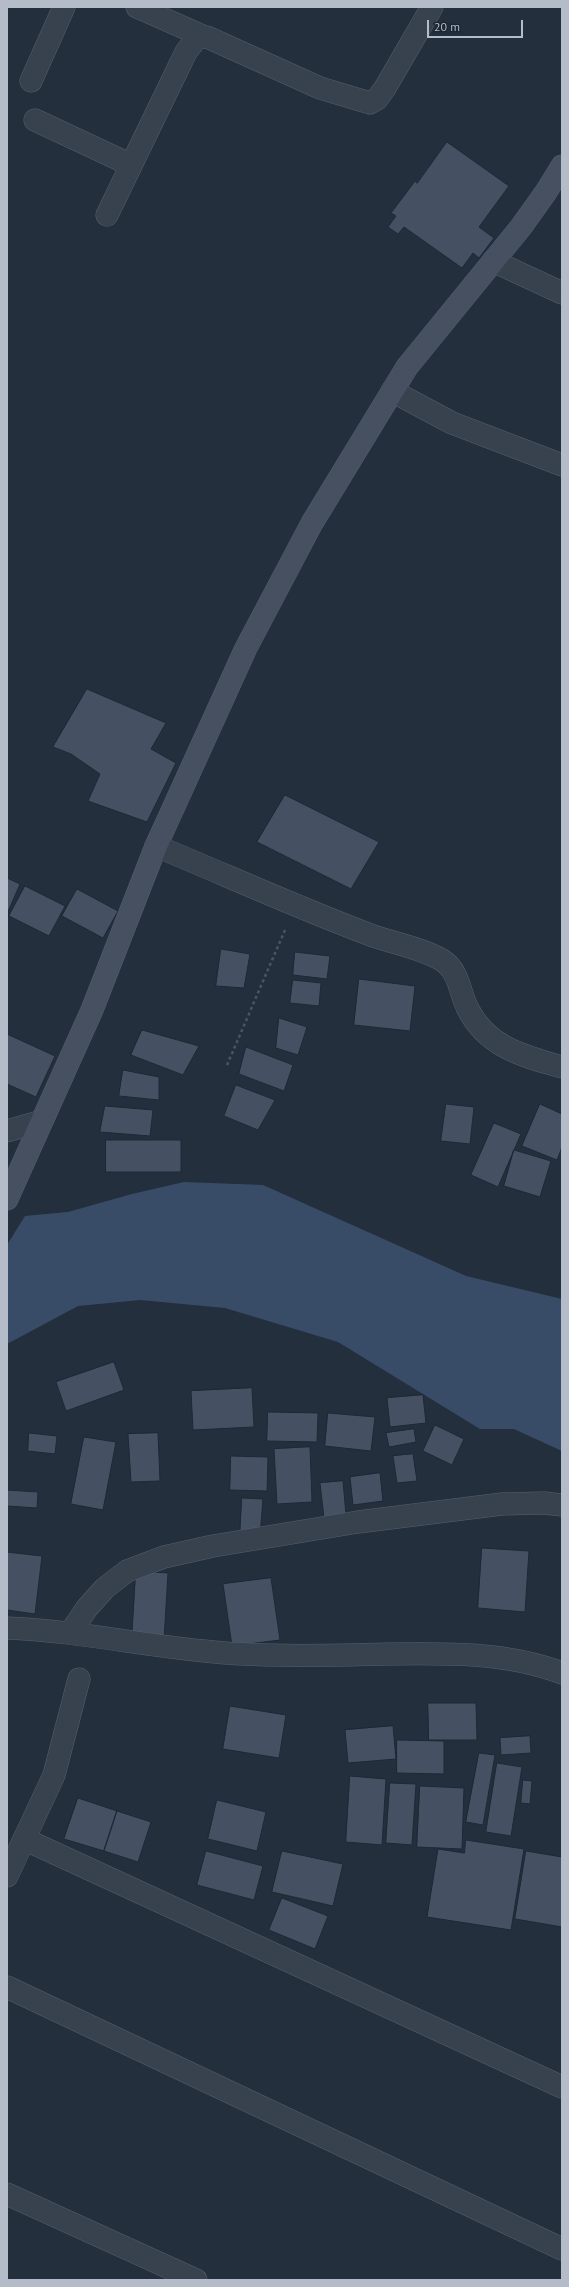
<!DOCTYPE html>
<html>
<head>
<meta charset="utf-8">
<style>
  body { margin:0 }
  #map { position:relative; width:569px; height:2287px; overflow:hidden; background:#242f3e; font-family:"PT Sans",sans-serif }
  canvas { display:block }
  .frame { position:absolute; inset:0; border:8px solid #b4bcc9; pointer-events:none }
  .scale { position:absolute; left:427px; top:20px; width:96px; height:18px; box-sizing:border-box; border:2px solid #b4bcc9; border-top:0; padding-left:5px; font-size:12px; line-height:14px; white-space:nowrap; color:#b4bcc9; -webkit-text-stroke:3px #1d2633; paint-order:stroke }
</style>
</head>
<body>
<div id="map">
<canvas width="569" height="2287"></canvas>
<div class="frame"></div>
<div class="scale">20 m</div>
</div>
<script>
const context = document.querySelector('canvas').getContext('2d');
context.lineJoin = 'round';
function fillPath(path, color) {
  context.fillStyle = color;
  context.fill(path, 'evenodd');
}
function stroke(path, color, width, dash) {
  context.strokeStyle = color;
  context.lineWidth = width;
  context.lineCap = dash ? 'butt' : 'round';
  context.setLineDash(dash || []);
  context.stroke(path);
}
const water = new Path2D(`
  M184,1182L263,1185L466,1276L562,1299V1451L514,1429H480L338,1342L225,1308L140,1300L78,1306L7,1344V1245L25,1216L68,1212L132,1194Z`);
const building = new Path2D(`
  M447,142L509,186L479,227L494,238L479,258L473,253L462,268L404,227L398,234L388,227L396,216L391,213L415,181L417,183Z
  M87,689L166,723L151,749L176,763L147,822L88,801L100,774L71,754L53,747Z
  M285,795L379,842L351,889L257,842Z
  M7,878L20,884L7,914Z
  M25,886L65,906L49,936L9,916Z
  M77,889L118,911L103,938L62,916Z
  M221,949L250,954L244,988L216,986Z
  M295,952L330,956L327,979L293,975Z
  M359,979L415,986L410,1031L354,1025Z
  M293,980L321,983L319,1006L290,1003Z
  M279,1018L307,1027L298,1055L276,1048Z
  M142,1030L199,1046L183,1075L131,1055Z
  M7,1034L55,1056L36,1097L7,1084Z
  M246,1047L293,1065L284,1091L239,1074Z
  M123,1070L159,1077V1100L119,1096Z
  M236,1085L275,1100L258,1130L224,1116Z
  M446,1104L474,1107L470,1144L441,1141Z
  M540,1104L562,1114V1147L557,1160L522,1146Z
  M105,1106L153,1110L150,1136L100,1132Z
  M494,1123L521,1134L498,1187L471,1175Z
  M106,1140H181V1172H106Z
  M514,1150L551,1161L540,1197L504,1186Z
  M114,1362L124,1390L66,1411L56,1382Z
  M252,1388L254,1427L193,1430L191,1391Z
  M423,1395L426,1423L390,1427L387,1398Z
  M268,1412L318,1413L317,1442L267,1441Z
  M328,1413L375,1417L371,1451L325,1446Z
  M435,1425L464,1439L452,1465L423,1451Z
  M414,1429L416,1442L389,1447L386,1433Z
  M29,1433L57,1436L55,1454L28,1451Z
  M158,1433L160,1481L131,1482L128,1434Z
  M84,1437L116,1442L103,1510L71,1504Z
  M310,1447L312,1502L277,1504L274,1449Z
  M413,1454L417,1481L397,1483L393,1456Z
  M231,1456L268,1457L267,1491L230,1490Z
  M380,1473L383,1501L353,1505L350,1477Z
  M343,1481L346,1515L324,1518L320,1483Z
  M7,1490L38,1492L37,1508L7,1506Z
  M242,1498L263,1499L260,1536L240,1535Z
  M482,1548L529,1551L525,1612L478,1608Z
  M7,1552L42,1556L35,1614L7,1610Z
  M136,1571L168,1573L164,1640L132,1638Z
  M271,1578L280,1640L232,1646L223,1584Z
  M428,1703H476L477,1740H429Z
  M230,1706L286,1715L279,1758L223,1749Z
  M393,1726L396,1759L348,1763L345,1730Z
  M530,1736L531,1753L501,1755L500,1738Z
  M397,1740L444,1741V1774L397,1773Z
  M479,1753L495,1755L483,1825L466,1822Z
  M497,1763L522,1767L511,1836L486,1832Z
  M350,1776L386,1779L382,1845L346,1842Z
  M523,1780L532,1781L530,1804L521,1803Z
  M390,1783L416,1784L412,1845L386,1843Z
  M420,1786L464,1788L462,1849L417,1847Z
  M78,1798L117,1811L104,1851L64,1839Z
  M217,1800L266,1812L257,1851L208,1839Z
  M117,1811L151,1822L138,1862L104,1851Z
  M466,1840L524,1849L511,1930L427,1917L438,1849L464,1853Z
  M206,1851L263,1866L254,1900L197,1885Z
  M282,1851L343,1864L333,1906L272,1892Z
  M526,1851L562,1857V1927L515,1919Z
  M282,1898L328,1916L315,1949L269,1930Z`);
const path = new Path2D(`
  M227,1065L285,930`);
const street = new Path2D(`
  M137,7L205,37
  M31,81L64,7
  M35,120L131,165
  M107,215L186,52L197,38L207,37L320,88L370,103L377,99L385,88L432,7
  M493,261L562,293
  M392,391L452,423L562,465
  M156,846C226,875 296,907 368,934C391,943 420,947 442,960C459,971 459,990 467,1007C486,1047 523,1056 562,1067
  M7,1131L42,1121
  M7,1628C85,1631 162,1650 241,1654C290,1657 340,1655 389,1654C447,1653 506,1652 562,1673
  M70,1633L87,1608L105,1588L127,1571L164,1557L213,1546L358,1522L502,1504L544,1503L562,1505
  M24,1839L562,2087
  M7,1876L54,1775L79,1679
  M7,1987L562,2249
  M7,2194L196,2280`);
const secondary = new Path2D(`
  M7,1199L92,1010L156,846L246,648L312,523L407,367L521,227L546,192L562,166`);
fillPath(water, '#394c67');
fillPath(building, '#455162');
stroke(building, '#1f2835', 1);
stroke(street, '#565f6c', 23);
stroke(secondary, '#565f6c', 23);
stroke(path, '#44595c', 2.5, [3, 3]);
stroke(street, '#38414e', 22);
stroke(secondary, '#465061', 22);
</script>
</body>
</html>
